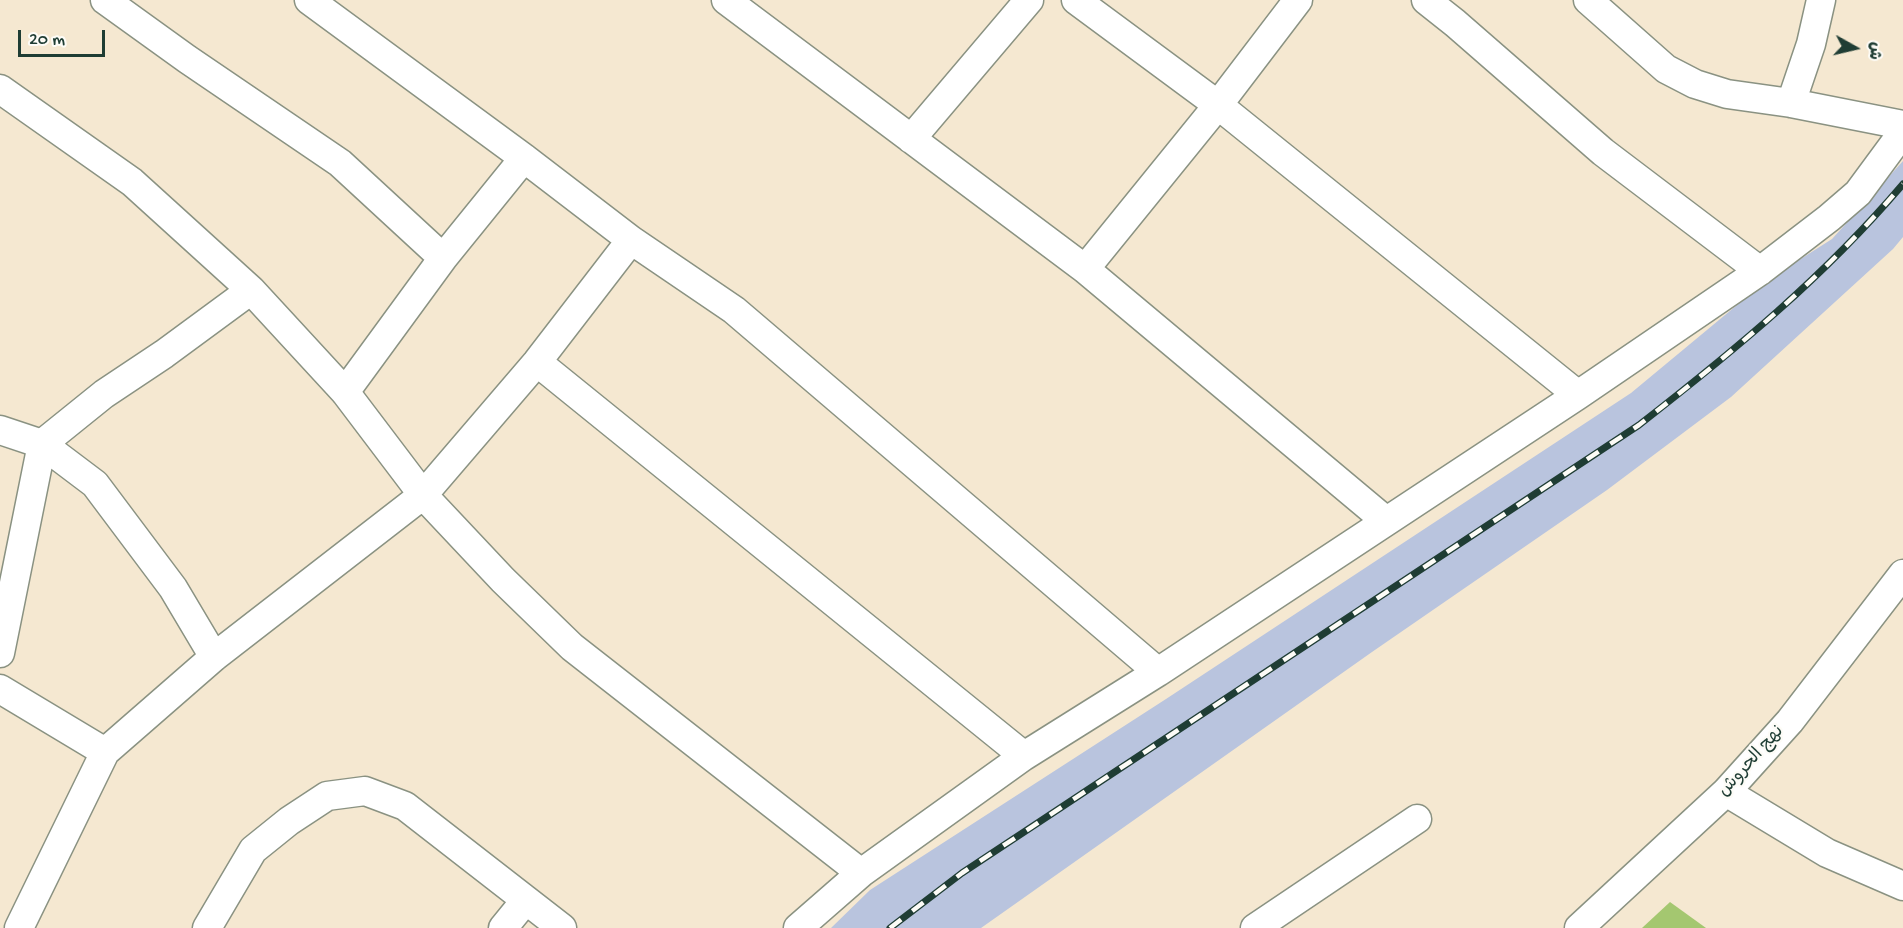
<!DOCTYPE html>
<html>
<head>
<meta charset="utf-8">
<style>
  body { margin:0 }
  #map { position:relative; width:1903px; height:928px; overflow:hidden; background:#f5e8d1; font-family:"Gochi Hand","Playpen Sans Arabic",sans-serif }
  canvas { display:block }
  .north { position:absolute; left:1825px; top:18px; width:60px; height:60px; -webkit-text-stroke:4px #fdfcf7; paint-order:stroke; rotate:98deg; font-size:16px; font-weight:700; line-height:24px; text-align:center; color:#1f3d34 }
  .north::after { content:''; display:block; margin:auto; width:21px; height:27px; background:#1f3d34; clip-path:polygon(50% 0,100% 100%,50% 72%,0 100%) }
  .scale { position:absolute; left:18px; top:30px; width:87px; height:27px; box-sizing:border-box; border:3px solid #1f3d34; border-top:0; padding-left:8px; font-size:18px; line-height:21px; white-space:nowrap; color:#1f3d34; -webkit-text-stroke:4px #fdfcf7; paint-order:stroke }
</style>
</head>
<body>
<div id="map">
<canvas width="1903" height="928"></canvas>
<div class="north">ش</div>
<div class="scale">20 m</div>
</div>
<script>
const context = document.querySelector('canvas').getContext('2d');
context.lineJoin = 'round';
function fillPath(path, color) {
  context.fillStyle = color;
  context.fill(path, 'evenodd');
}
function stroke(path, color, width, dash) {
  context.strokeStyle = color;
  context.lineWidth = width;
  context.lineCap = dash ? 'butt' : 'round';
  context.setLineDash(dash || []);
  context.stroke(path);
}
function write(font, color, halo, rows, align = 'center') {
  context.font = font + ' "Gochi Hand","Playpen Sans Arabic",sans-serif';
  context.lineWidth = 4.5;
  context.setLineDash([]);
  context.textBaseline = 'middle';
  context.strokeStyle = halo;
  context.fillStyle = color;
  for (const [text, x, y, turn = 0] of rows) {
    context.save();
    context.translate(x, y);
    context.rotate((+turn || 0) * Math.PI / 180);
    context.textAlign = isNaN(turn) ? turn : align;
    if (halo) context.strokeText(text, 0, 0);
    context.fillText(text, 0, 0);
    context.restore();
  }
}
const industrial = new Path2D(`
  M1903,161V237L1893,249L1731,397L1607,490L1372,652L981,928H831L870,890L1166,699L1631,393L1766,281L1832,239Z`);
const green = new Path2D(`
  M1670,902L1706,928H1642Z`);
const minor = new Path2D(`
  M105,0L187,59L340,163L443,258
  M309,0L524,158L631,240L734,310L1158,672
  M726,0L1085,269L1386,521
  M1076,0L1218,105L1578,395
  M1426,0L1455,23L1603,152L1760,271
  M1588,0L1666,69L1695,84L1727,94L1791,103L1903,125
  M0,89L132,182L251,290L345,392L423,495L503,580L572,647L861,873
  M1791,103L1811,44L1821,0
  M911,139L1029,0
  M1085,269L1218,105L1298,0
  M537,362L1024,756
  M345,392L443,258L524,158
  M0,430L42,444L95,484L173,588L214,657
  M0,653L42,444L104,394L164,354L251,290
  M0,689L105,752
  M1726,792L1827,853L1903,886
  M19,928L105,752L214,657L423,495L537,362L631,240
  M207,928L253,850L289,821L327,796L365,791L405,806L562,928
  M503,928L525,901
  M798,928L861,873L1024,756L1158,672L1578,395L1760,271L1829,218L1858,193L1903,132
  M1255,928L1417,819
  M1579,928L1726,792L1790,721L1903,574`);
const rail = new Path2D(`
  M890,928L962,873L1639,425C1735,350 1824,277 1903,184`);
const streetNames = [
  ["نهج الحروش",1752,762,-48]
];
fillPath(industrial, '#b9c4de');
fillPath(green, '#a4c770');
stroke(minor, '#8a9282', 31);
stroke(minor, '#fff', 28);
stroke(rail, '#1f3d34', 7);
stroke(rail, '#fdfcf7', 4.5, [14]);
write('18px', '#1f3d34', '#fdfcf7', streetNames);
</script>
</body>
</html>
